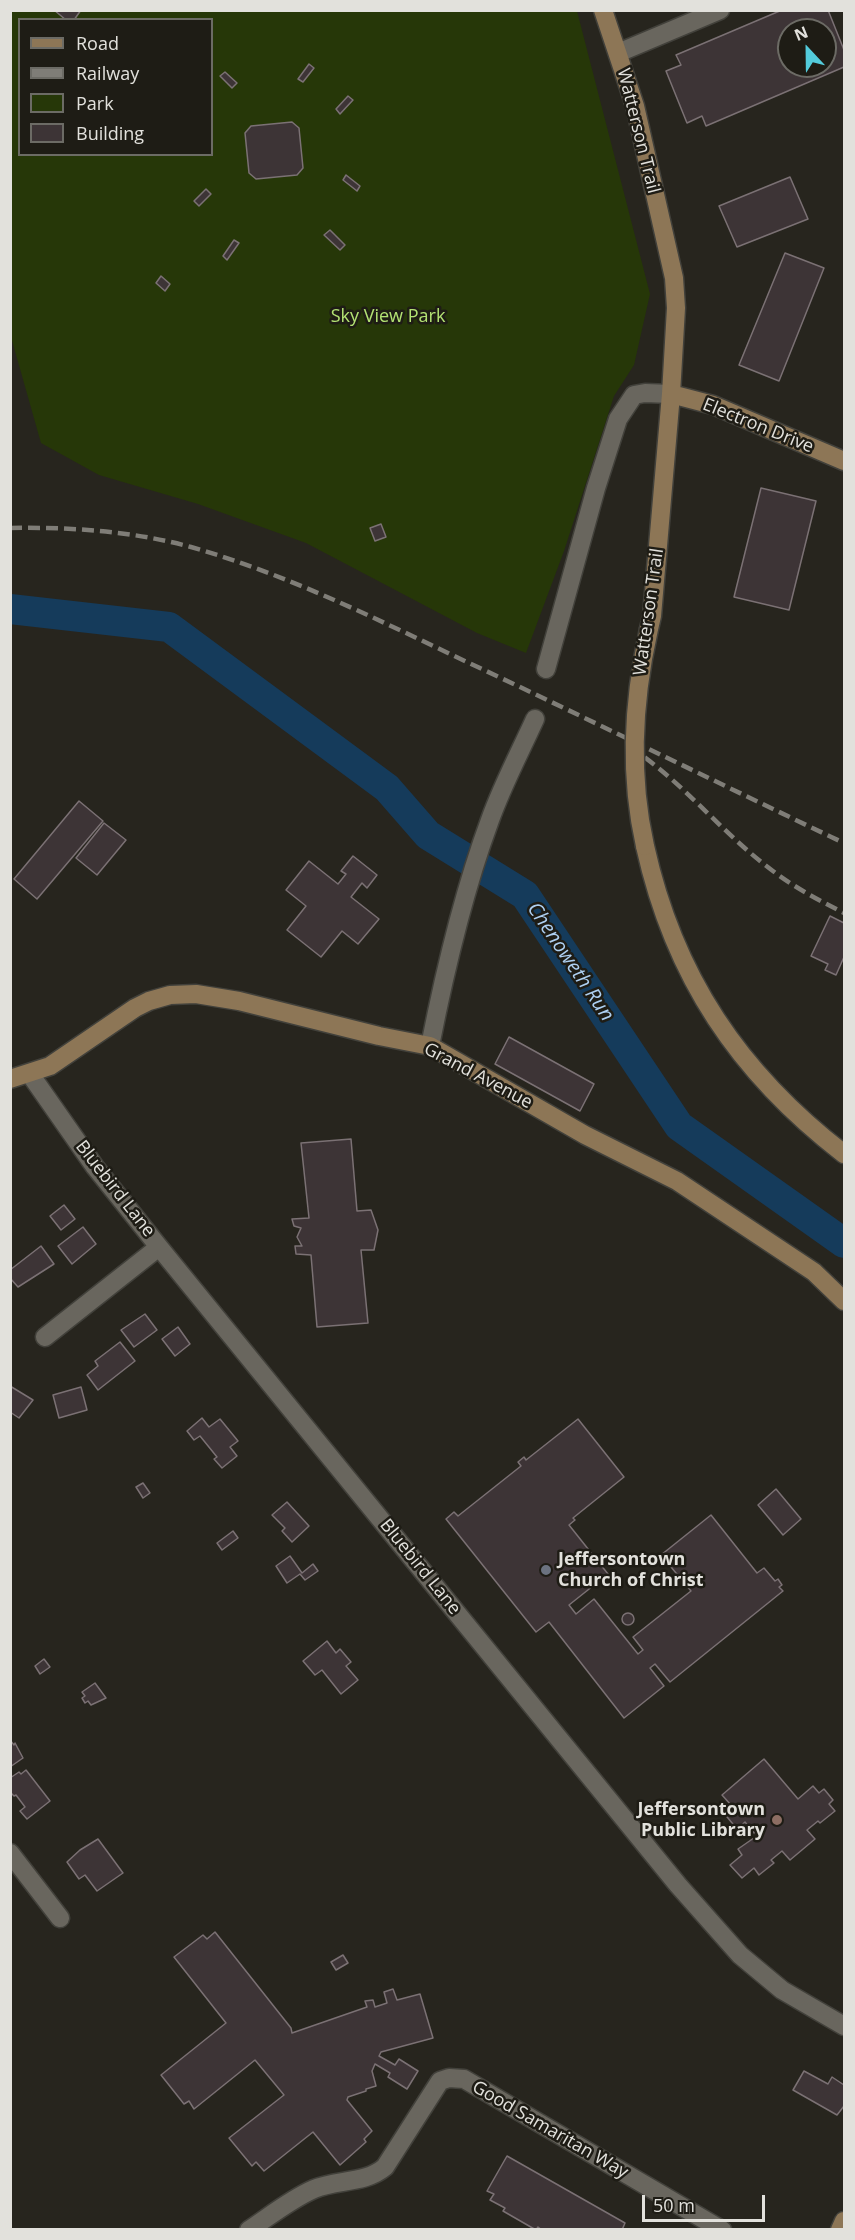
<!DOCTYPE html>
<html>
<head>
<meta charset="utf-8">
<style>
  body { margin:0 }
  #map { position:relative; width:855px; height:2240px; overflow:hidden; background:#27251e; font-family:"Open Sans",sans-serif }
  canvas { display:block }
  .frame { position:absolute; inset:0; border:12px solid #e2e1dc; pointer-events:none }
  .legend { position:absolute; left:18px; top:18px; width:195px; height:138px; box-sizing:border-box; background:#1e1c15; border:2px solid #6c6b65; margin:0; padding:8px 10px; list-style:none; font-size:18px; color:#e2e1dc }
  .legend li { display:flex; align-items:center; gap:12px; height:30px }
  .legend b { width:30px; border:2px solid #6c6b65 }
  .north { position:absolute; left:777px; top:18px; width:60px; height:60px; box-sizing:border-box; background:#1e1c15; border:2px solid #6c6b65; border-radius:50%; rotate:338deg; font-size:16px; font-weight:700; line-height:24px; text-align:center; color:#e2e1dc }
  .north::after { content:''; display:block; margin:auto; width:21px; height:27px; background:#53cbdb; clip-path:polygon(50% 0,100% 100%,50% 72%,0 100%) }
  .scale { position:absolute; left:642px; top:2195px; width:123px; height:27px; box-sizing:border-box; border:3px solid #e2e1dc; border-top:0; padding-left:8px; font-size:18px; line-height:21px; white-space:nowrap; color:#e2e1dc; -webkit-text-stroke:4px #1e1c15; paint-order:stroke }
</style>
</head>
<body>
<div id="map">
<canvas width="855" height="2240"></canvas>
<div class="frame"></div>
<ul class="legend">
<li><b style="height:8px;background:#8d7656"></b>Road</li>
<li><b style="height:8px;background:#7f7d77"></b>Railway</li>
<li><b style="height:16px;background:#263708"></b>Park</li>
<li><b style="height:16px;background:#3d3436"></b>Building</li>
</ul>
<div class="north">N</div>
<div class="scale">50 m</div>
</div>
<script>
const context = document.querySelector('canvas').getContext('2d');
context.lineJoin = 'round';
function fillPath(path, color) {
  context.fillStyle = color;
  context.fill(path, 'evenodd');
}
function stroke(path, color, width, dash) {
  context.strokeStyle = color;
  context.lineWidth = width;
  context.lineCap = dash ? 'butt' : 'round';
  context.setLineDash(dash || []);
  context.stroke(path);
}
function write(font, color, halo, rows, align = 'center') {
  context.font = font + ' "Open Sans",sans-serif';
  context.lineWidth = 5;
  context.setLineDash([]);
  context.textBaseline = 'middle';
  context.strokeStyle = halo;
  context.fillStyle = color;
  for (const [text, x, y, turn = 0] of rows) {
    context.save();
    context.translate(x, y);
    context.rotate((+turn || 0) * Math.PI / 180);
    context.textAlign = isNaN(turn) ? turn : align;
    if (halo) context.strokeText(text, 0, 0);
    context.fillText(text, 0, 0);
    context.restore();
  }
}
const green = new Path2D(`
  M10,11H577L650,294L634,365L614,396L564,551L526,653L477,633L306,543L198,504L99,475L41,443L11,337ZM20,20H212V154H20Z`);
const river = new Path2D(`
  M10,609L169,627L387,788L428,835L525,895L679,1126L844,1243`);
const building = new Path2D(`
  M54,10H81L74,20H66Z
  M782,10H828L844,50V67L706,126L702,116L687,123L666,71L681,65L676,55ZM789,30H825V66H789Z
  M309,64L314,68L303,82L298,79Z
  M225,72L237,83L232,88L220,76Z
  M348,96L353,100L340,114L336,109Z
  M292,122L299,128L303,168L297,175L256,179L249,173L245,133L251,126Z
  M346,175L360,186L357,191L343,180Z
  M790,177L808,219L737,247L719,206Z
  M206,189L211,194L199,206L194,201Z
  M330,230L345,245L340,250L324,235Z
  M234,240L239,243L227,260L223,256Z
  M785,253L824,268L779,381L739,365Z
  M161,276L170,284L165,291L156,283Z
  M761,488L816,501L789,610L734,597Z
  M381,524L386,537L375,541L370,528Z
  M79,801L103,821L37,899L14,879Z
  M104,823L126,840L97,875L76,858Z
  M353,856L377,875L367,888L362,883L351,897L379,919L358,944L342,931L321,957L287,930L306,906L286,890L309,861L338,884L346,874L341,871Z
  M830,916L844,923V957L836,975L825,970L828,964L811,956Z
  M509,1037L594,1084L580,1111L495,1064Z
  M351,1139L357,1211L371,1210L378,1230L374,1250H361L368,1323L317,1327L311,1255L296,1254L295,1246H302L297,1237L301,1228L294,1226L292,1219L309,1218L301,1143Z
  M64,1205L75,1219L61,1230L50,1216Z
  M83,1227L96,1244L72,1264L58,1246Z
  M41,1246L54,1264L18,1287L10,1278V1270Z
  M145,1314L157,1330L134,1347L121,1330Z
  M178,1327L190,1344L175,1356L162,1339Z
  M120,1342L135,1361L98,1390L87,1375L98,1366L95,1361Z
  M10,1386L33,1400L19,1418L10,1412Z
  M81,1387L87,1410L59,1418L53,1395Z
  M202,1418L209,1427L220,1419L238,1441L230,1447L237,1456L222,1468L214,1459L217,1457L200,1436L194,1440L187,1431Z
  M578,1419L624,1477L573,1518L575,1520L569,1525L608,1574L569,1605L576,1614L594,1599L638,1654L643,1650L633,1637L691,1591L661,1555L711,1515L757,1573L764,1568L775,1581L778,1579L782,1585L779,1587L783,1591L670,1682L655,1664L650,1668L664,1686L624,1718L549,1622L536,1632L446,1519L454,1512L458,1516L521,1466L518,1462L524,1457L526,1460Z
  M143,1483L150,1493L143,1498L136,1487Z
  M776,1489L801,1519L783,1535L758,1505Z
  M287,1502L309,1526L292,1542L282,1531L285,1528L272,1515Z
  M233,1531L238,1538L222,1550L217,1543Z
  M290,1556L302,1573L313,1564L318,1571L305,1580L300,1574L287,1583L276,1566Z
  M622 1619a6 6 0 1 1 12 0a6 6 0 1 1-12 0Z
  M327,1641L336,1653L340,1649L351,1662L346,1666L358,1680L341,1694L322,1670L315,1675L303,1661Z
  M44,1659L50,1667L40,1674L35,1666Z
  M95,1683L106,1698L91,1705L88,1701L85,1703L82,1698L85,1696L82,1692Z
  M10,1740L14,1745L15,1743L23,1758L10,1767Z
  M764,1759L798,1799L813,1786L819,1793L824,1789L833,1800L829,1804L835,1811L820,1823L818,1821L807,1830L815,1839L790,1860L782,1851L771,1860L774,1863L759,1875L754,1868L742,1878L730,1865L742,1855L738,1849L761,1833L758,1830L754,1833L745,1822L737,1829L723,1812L731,1805L722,1795Z
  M26,1770L50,1801L27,1819L20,1811L25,1807L16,1795L14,1796L10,1792V1778L19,1772L21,1774Z
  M98,1839L123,1873L97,1891L85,1875L79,1879L67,1862L80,1850Z
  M215,1932L291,2028L292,2033L367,2007L365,2001L373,2000L375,2007L387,2003L384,1992L393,1989L397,2000L420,1994L433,2038L381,2052L379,2056L395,2065L399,2059L418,2071L407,2089L388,2077L390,2073L375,2064L372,2071L376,2086L366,2089V2091L348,2097L347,2100L372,2131L364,2139L366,2142L340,2165L313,2132L264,2171L256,2162L252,2166L229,2138L284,2095L255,2060L194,2109L189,2101L184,2104L161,2075L226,2023L174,1957L203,1935L207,1939Z
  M343,1955L348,1963L336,1970L331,1962Z
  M804,2071L828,2084L832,2077L844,2085V2106L837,2115L793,2090Z
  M507,2156L625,2223L622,2230H542L538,2227L536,2230L503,2211L505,2208L490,2200L494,2194L487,2191Z`);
const street = new Path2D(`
  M618,53L720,10
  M546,669L596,488L618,419L634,395L645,393L671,394
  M430,1046C445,970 463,893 490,820C502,786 520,752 535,719
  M30,1074L95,1167L159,1247L678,1885L740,1955L782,1990L844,2026
  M45,1337L159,1247
  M10,1853L60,1918
  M249,2230C270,2216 291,2199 314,2189C337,2179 365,2184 385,2167L440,2081L449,2078L464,2079L722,2230`);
const secondary = new Path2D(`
  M603,10L635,106L674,278L676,308L671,394L652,616L649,629
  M671,394L713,405L844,461
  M645,846C674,977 739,1073 844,1154
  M10,1079L50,1066L135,1008L149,1001L170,995L196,994L239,1001L379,1036L430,1046L585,1135L677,1181L814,1272L844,1301
  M840,2230L844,2221`);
const rail = new Path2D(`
  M10,528C71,527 132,531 191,547C293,576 388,625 484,670C605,727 724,786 844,843
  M630,747C682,781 720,831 769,868C792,886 818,900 844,913`);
const secondaryBridge = new Path2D(`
  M645,846C629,775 633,700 649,629`);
const markers = [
  [546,1570,6,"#6b7280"],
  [777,1820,6,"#8d6e63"]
];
const streetNames = [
  ["Watterson Trail",638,131,76],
  ["Electron Drive",758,426,22],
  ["Watterson Trail",649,612,-82],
  ["Grand Avenue",478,1076,28],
  ["Bluebird Lane",115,1189,52],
  ["Bluebird Lane",420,1567,51],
  ["Good Samaritan Way",550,2130,30]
];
const parkNames = [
  ["Sky View Park",388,317]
];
const poiNames = [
  ["Jeffersontown",558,1560],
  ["Church of Christ",558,1581],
  ["Jeffersontown",765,1810,"right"],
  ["Public Library",765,1831,"right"]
];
const waterNames = [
  ["Chenoweth Run",570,962,56]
];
fillPath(green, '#263708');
stroke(river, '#153b5b', 30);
fillPath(building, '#3d3436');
stroke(building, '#7b7174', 1.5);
stroke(street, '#42413b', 21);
stroke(secondary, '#42413b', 21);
stroke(street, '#69665e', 18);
stroke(secondary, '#8d7656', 18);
stroke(rail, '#7f7d77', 4.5, [12, 6]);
stroke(secondaryBridge, '#42413b', 21, []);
stroke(secondaryBridge, '#8d7656', 18);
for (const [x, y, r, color] of markers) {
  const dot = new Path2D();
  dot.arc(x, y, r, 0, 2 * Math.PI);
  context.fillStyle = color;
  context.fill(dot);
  stroke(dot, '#1e1c15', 2);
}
write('18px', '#e2e1dc', '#1e1c15', streetNames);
write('18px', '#b3e273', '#1e1c15', parkNames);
write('bold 18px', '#e2e1dc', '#1e1c15', poiNames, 'left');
write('italic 20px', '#adcff1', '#1e1c15', waterNames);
</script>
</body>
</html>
